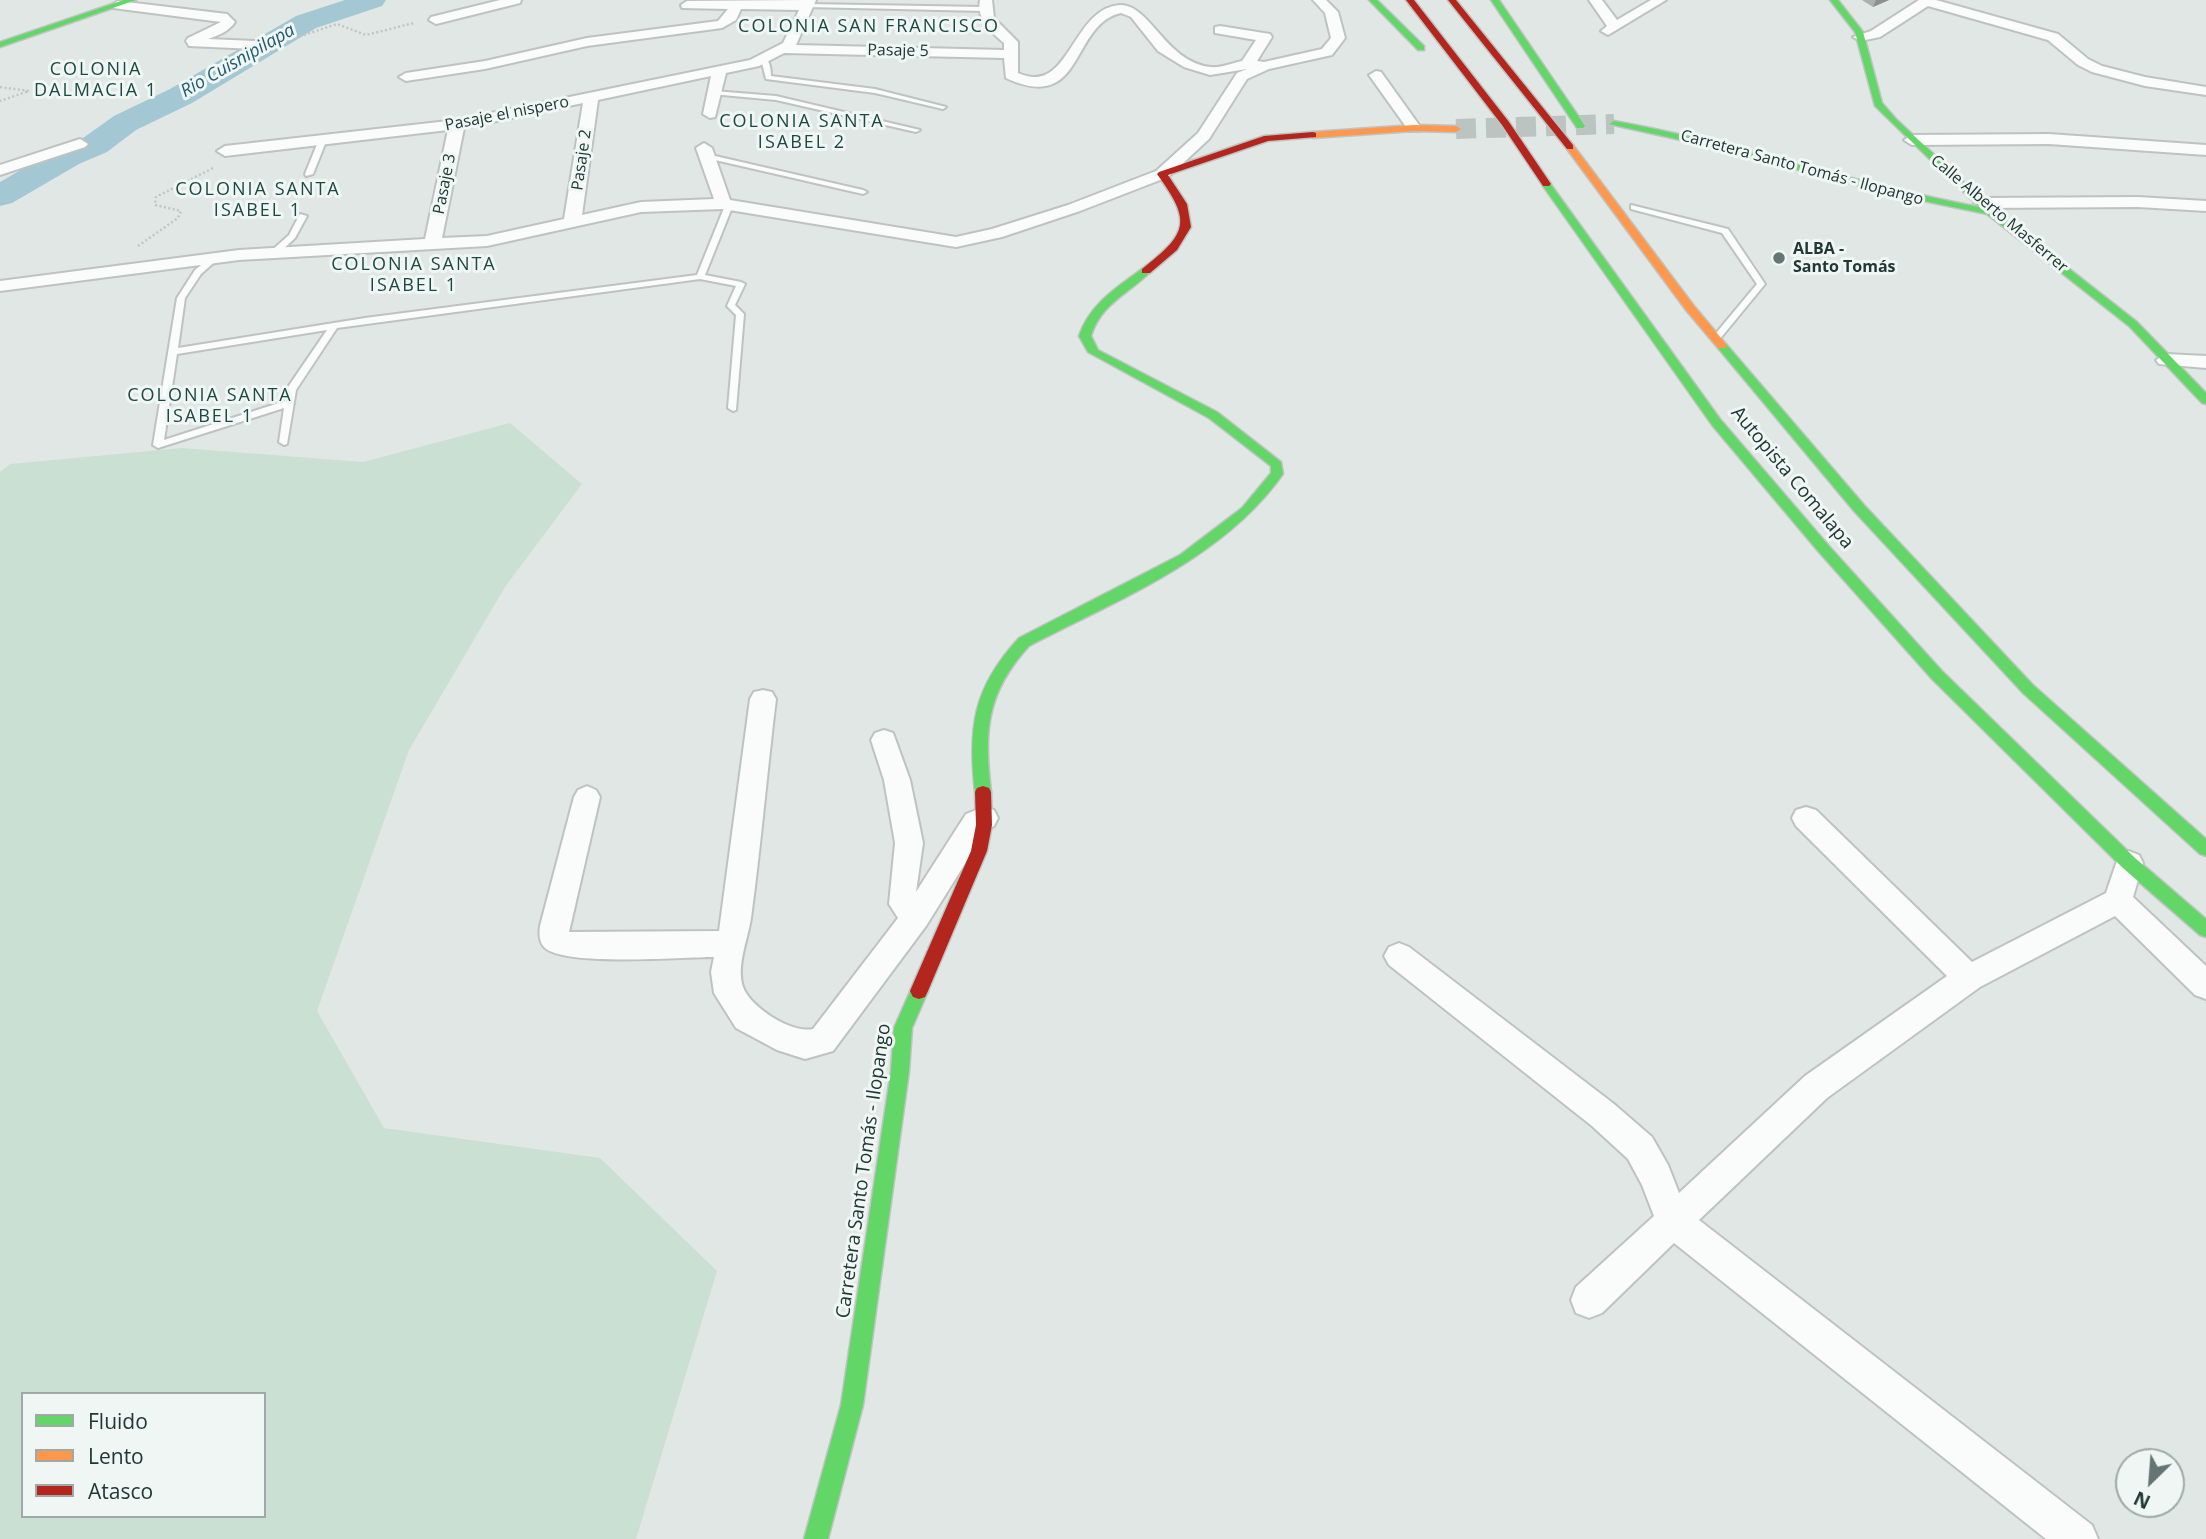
<!DOCTYPE html>
<html>
<head>
<meta charset="utf-8">
<style>
  body { margin:0 }
  #map { position:relative; width:2206px; height:1539px; overflow:hidden; background:#e1e7e4; font-family:"Open Sans",sans-serif }
  canvas { display:block }
  .legend { position:absolute; left:21px; top:1392px; width:245px; height:126px; box-sizing:border-box; background:#eff6f3; border:2px solid #9daaa7; margin:0; padding:9px 12px; list-style:none; font-size:21px; color:#213834 }
  .legend li { display:flex; align-items:center; gap:14px; height:35px }
  .legend b { width:35px; border:2px solid #9daaa7 }
  .north { position:absolute; left:2115px; top:1448px; width:70px; height:70px; box-sizing:border-box; background:#eff6f3; border:2px solid #9daaa7; border-radius:50%; rotate:205deg; font-size:19px; font-weight:700; line-height:28px; text-align:center; color:#213834 }
  .north::after { content:''; display:block; margin:auto; width:24px; height:32px; background:#647572; clip-path:polygon(50% 0,100% 100%,50% 72%,0 100%) }
</style>
</head>
<body>
<div id="map">
<canvas width="2206" height="1539"></canvas>
<ul class="legend">
<li><b style="height:9px;background:#63d668"></b>Fluido</li>
<li><b style="height:9px;background:#ff974d"></b>Lento</li>
<li><b style="height:9px;background:#b3261e"></b>Atasco</li>
</ul>
<div class="north">N</div>
</div>
<script>
const context = document.querySelector('canvas').getContext('2d');
context.lineJoin = 'round';
function fillPath(path, color) {
  context.fillStyle = color;
  context.fill(path, 'evenodd');
}
function stroke(path, color, width, dash) {
  context.strokeStyle = color;
  context.lineWidth = width;
  context.lineCap = dash ? 'butt' : 'round';
  context.setLineDash(dash || []);
  context.stroke(path);
}
function write(font, color, halo, rows, align = 'center') {
  context.font = font + ' "Open Sans",sans-serif';
  context.lineWidth = 6;
  context.setLineDash([]);
  context.textBaseline = 'middle';
  context.strokeStyle = halo;
  context.fillStyle = color;
  for (const [text, x, y, turn = 0] of rows) {
    context.save();
    context.translate(x, y);
    context.rotate((+turn || 0) * Math.PI / 180);
    context.textAlign = isNaN(turn) ? turn : align;
    if (halo) context.strokeText(text, 0, 0);
    context.fillText(text, 0, 0);
    context.restore();
  }
}
const green = new Path2D(`
  M510,423L582,484L505,587L409,750L317,1011L384,1128L600,1158L717,1271L636,1539H0V472L10,464L182,448L363,462ZM23,1394H264V1516H23Z`);
const river = new Path2D(`
  M345,0H386L382,6L316,28L192,103L136,130L107,152L79,164L12,203L0,206V182L55,150L83,138L114,116L170,89L296,16Z`);
const secondaryTunnel = new Path2D(`
  M1456,129L1614,124`);
const path = new Path2D(`
  M274,45L337,24L366,35L414,23
  M0,87L29,91L0,101
  M138,246L178,218L181,211L155,205L156,197L215,167`);
const lane = new Path2D(`
  M808,4L984,7L987,9L984,11L806,7Z
  M764,57C770,60 771,70 771,76L875,89L946,107L943,109L875,93L766,79L761,59Z
  M714,91L776,96L920,130L916,132L776,100L712,94L711,93Z
  M320,137L327,139L313,174L306,176L305,174Z
  M702,153L863,190L867,192L863,194L702,157Z
  M726,203L733,205L705,275L741,282L745,284L735,305L744,314L736,410L733,411L728,408L736,315L727,306L736,286L700,279L337,328L296,390L287,444L284,445L279,442L284,408L161,447L158,448L153,445L177,298L195,270L212,256L219,258L201,274L185,298L178,348L365,318L697,275ZM327,330L286,390L285,401L164,440L177,354Z
  M1631,205L1728,229L1765,284L1719,340L1712,338L1757,284L1722,233L1631,209Z
  M300,214L307,216L295,238L276,256H270V252L289,235Z`);
const street = new Path2D(`
  M500,0H521L520,3L436,24L429,20L431,17Z
  M804,0H816L796,45L1004,50V43C991,32 976,19 980,0H992L994,18L1018,42V73C1070,97 1071,8 1120,5C1150,4 1166,63 1211,67C1221,68 1232,63 1242,61L1256,40L1215,33V27L1220,26L1270,34L1272,37L1257,61L1264,62L1322,49L1331,38L1325,13L1313,0H1326L1338,12L1345,38L1332,55L1269,69L1247,79L1209,139L1168,177L1080,211L1002,237L956,247L723,209L641,212L487,246L239,260L0,291V281L239,250L425,239L448,130L225,156L217,151L225,146L457,120L750,60L783,43L799,10L741,9L736,20L722,28L587,46L485,69L406,81L399,77L406,73L485,61L587,38L718,21L728,9L682,8L681,5L687,1ZM1121,13L1131,17L1158,51L1184,67L1210,75L1247,69L1237,73L1198,133L1156,171L1068,205L992,229L956,237L730,200L712,148L704,143L696,148L714,199L641,202L582,215L598,100L711,76L703,114L710,118L715,117L726,73L759,66L784,53L1004,58L1006,78C1085,115 1070,24 1121,13ZM583,103L564,219L487,236L442,238L464,128Z
  M1589,0H1602L1617,20L1651,0H1666L1608,35L1601,31L1607,26Z
  M1919,0H1936L2058,34L2088,59L2102,66L2145,77L2206,87V95L2145,86L2092,72L2078,65L2048,40L1928,6L1880,37L1860,41L1853,37L1871,31Z
  M118,1L227,14L235,22C228,32 219,35 208,39L255,41L262,45L255,49L189,46L186,41L188,38L221,22L113,8L112,5Z
  M1376,71L1381,72L1419,125L1422,128L1419,131H1409L1369,75Z
  M2049,134L2206,145V155L2049,144L1912,145L1904,140L1912,135Z
  M80,139L88,144L85,147L0,175V165Z
  M2138,197L2206,201V211L2138,207L1982,208L1974,203L1982,198Z
  M2166,354L2206,356V368L2159,364L2156,360Z
  M763,690L772,692L776,699C767,772 761,845 751,918C748,939 736,966 743,987C750,1007 792,1034 813,1029L898,918L889,904L895,843L884,780L871,740L875,733L884,730L893,733L910,780L923,843L916,892L966,814L984,807L994,810L998,818L994,826L986,830L926,926L833,1051L805,1059L777,1050L736,1028L714,993L711,972L714,957C683,957 562,967 544,947C539,941 539,933 540,926L574,797L578,790L587,786L596,790L600,797L569,932L719,931L750,699L754,692Z
  M1806,807L1816,810L1972,962L2106,893L2119,855L2129,851L2139,855L2143,863L2133,897L2206,966V999L2195,995L2115,916L1980,987L1827,1098L1699,1220L2092,1525L2098,1539H2046L1674,1243L1602,1313L1589,1318L1576,1313L1571,1300L1576,1287L1654,1216L1642,1185L1628,1159L1592,1126L1389,965L1384,956L1389,947L1399,943L1409,947L1614,1104L1652,1137L1668,1165L1679,1193L1805,1076L1947,976L1796,826L1792,818L1796,810Z`);
const fast = new Path2D(`
  M124,0H136L0,47V42Z
  M1369,0H1377L1424,46V50H1418Z
  M1491,0H1499L1585,126L1583,128H1577Z
  M1830,0H1838L1863,32L1882,103L1896,119L1994,210L2137,322L2206,393V404L2202,403L2129,326L1987,214L1895,195L1708,146L1609,124L1614,121C1737,143 1856,184 1979,207L1875,106L1855,32Z
  M1543,182H1549L1720,419L1828,545L1942,671L2135,858L2206,919V937L2200,935L2123,868L1932,679L1818,551L1712,425L1543,186Z
  M1142,269L1151,271C1129,294 1101,303 1091,336L1098,350L1217,412L1281,462L1283,474C1223,559 1119,599 1029,646C986,693 984,731 991,792L989,796H977L975,792C968,727 973,688 1019,638L1180,555L1242,508L1271,473V466L1209,418L1088,352L1079,336C1090,304 1116,288 1142,269Z
  M1722,343L1726,344L1864,505L2033,685L2206,839V856L2200,854L2023,693L1854,511L1718,348V344Z
  M919,983L925,985L928,991L912,1028L909,1071L863,1405L828,1539H804L841,1405L891,1071L894,1028L913,985Z`);
const slow = new Path2D(`
  M1414,125L1456,126L1461,129L1456,132L1414,131L1313,138L1308,135L1313,132Z
  M1567,145H1573L1694,306L1726,344V348H1718L1686,310L1567,149Z`);
const jam = new Path2D(`
  M1406,0H1414L1509,122L1551,184L1549,186H1543L1502,125Z
  M1448,0H1456L1573,145V149H1567Z
  M1313,132L1316,133V137L1268,141L1168,175L1187,204L1191,227L1177,250L1150,273H1142V269C1188,233 1192,222 1157,174L1159,172L1264,136Z
  M983,786L989,788L991,792L992,825L987,851L928,991L925,997L919,999L913,997L910,991L971,851L976,825L975,792L977,788Z`);
const wall = new Path2D(`
  M1862,0H1889L1873,7Z`);
const shadedWall = new Path2D(`
  M1876,0H1889L1873,7Z`);
const markers = [
  [1779,258,7,"#647572"]
];
const farStreetnames = [
  ["Pasaje 5",898,51,1],
  ["Pasaje el nispero",507,114,-11],
  ["Pasaje 2",582,160,-82],
  ["Carretera Santo Tomás - Ilopango",1802,168,15],
  ["Pasaje 3",445,184,-79],
  ["Calle Alberto Masferrer",1999,214,40]
];
const farPoinames = [
  ["ALBA -",1793,249],
  ["Santo Tomás",1793,267]
];
const farNeighbourhoodnames = [
  ["COLONIA SAN FRANCISCO",869,27],
  ["COLONIA",96,70],
  ["DALMACIA 1",96,91],
  ["COLONIA SANTA",802,122],
  ["ISABEL 2",802,143],
  ["COLONIA SANTA",258,190],
  ["ISABEL 1",258,211],
  ["COLONIA SANTA",414,265],
  ["ISABEL 1",414,286],
  ["COLONIA SANTA",210,396],
  ["ISABEL 1",210,417]
];
const farWaternames = [
  ["Rio Cuisnipilapa",238,61,-30]
];
const streetNames = [
  ["Autopista Comalapa",1792,478,50],
  ["Carretera Santo Tomás - Ilopango",864,1171,-82]
];
fillPath(green, '#cae0d2');
fillPath(river, '#a3c8d3');
stroke(secondaryTunnel, '#bbc4c1', 20, [20, 10]);
stroke(lane, '#bec3c1', 4);
stroke(street, '#bec3c1', 4);
stroke(fast, '#bec4c2', 3);
stroke(slow, '#bec4c2', 3);
stroke(jam, '#bec4c2', 3);
stroke(path, '#bfc7c6', 2.5, [2, 2.5]);
fillPath(lane, '#fafbfb');
fillPath(street, '#fafbfb');
fillPath(fast, '#63d668');
fillPath(slow, '#ff974d');
fillPath(jam, '#b3261e');
fillPath(wall, '#acb1af');
fillPath(shadedWall, '#8c908f');
for (const [x, y, r, color] of markers) {
  const dot = new Path2D();
  dot.arc(x, y, r, 0, 2 * Math.PI);
  context.fillStyle = color;
  context.fill(dot);
  stroke(dot, '#eff6f3', 2.5);
}
write('16px', '#213834', '#eff6f3', farStreetnames);
write('bold 16px', '#213834', '#eff6f3', farPoinames, 'left');
context.letterSpacing = '2px';
write('18px', '#1e4942', '#eff6f3', farNeighbourhoodnames);
context.letterSpacing = '0px';
write('italic 18px', '#1f5b70', '#eff6f3', farWaternames);
write('19px', '#213834', '#eff6f3', streetNames);
</script>
</body>
</html>
